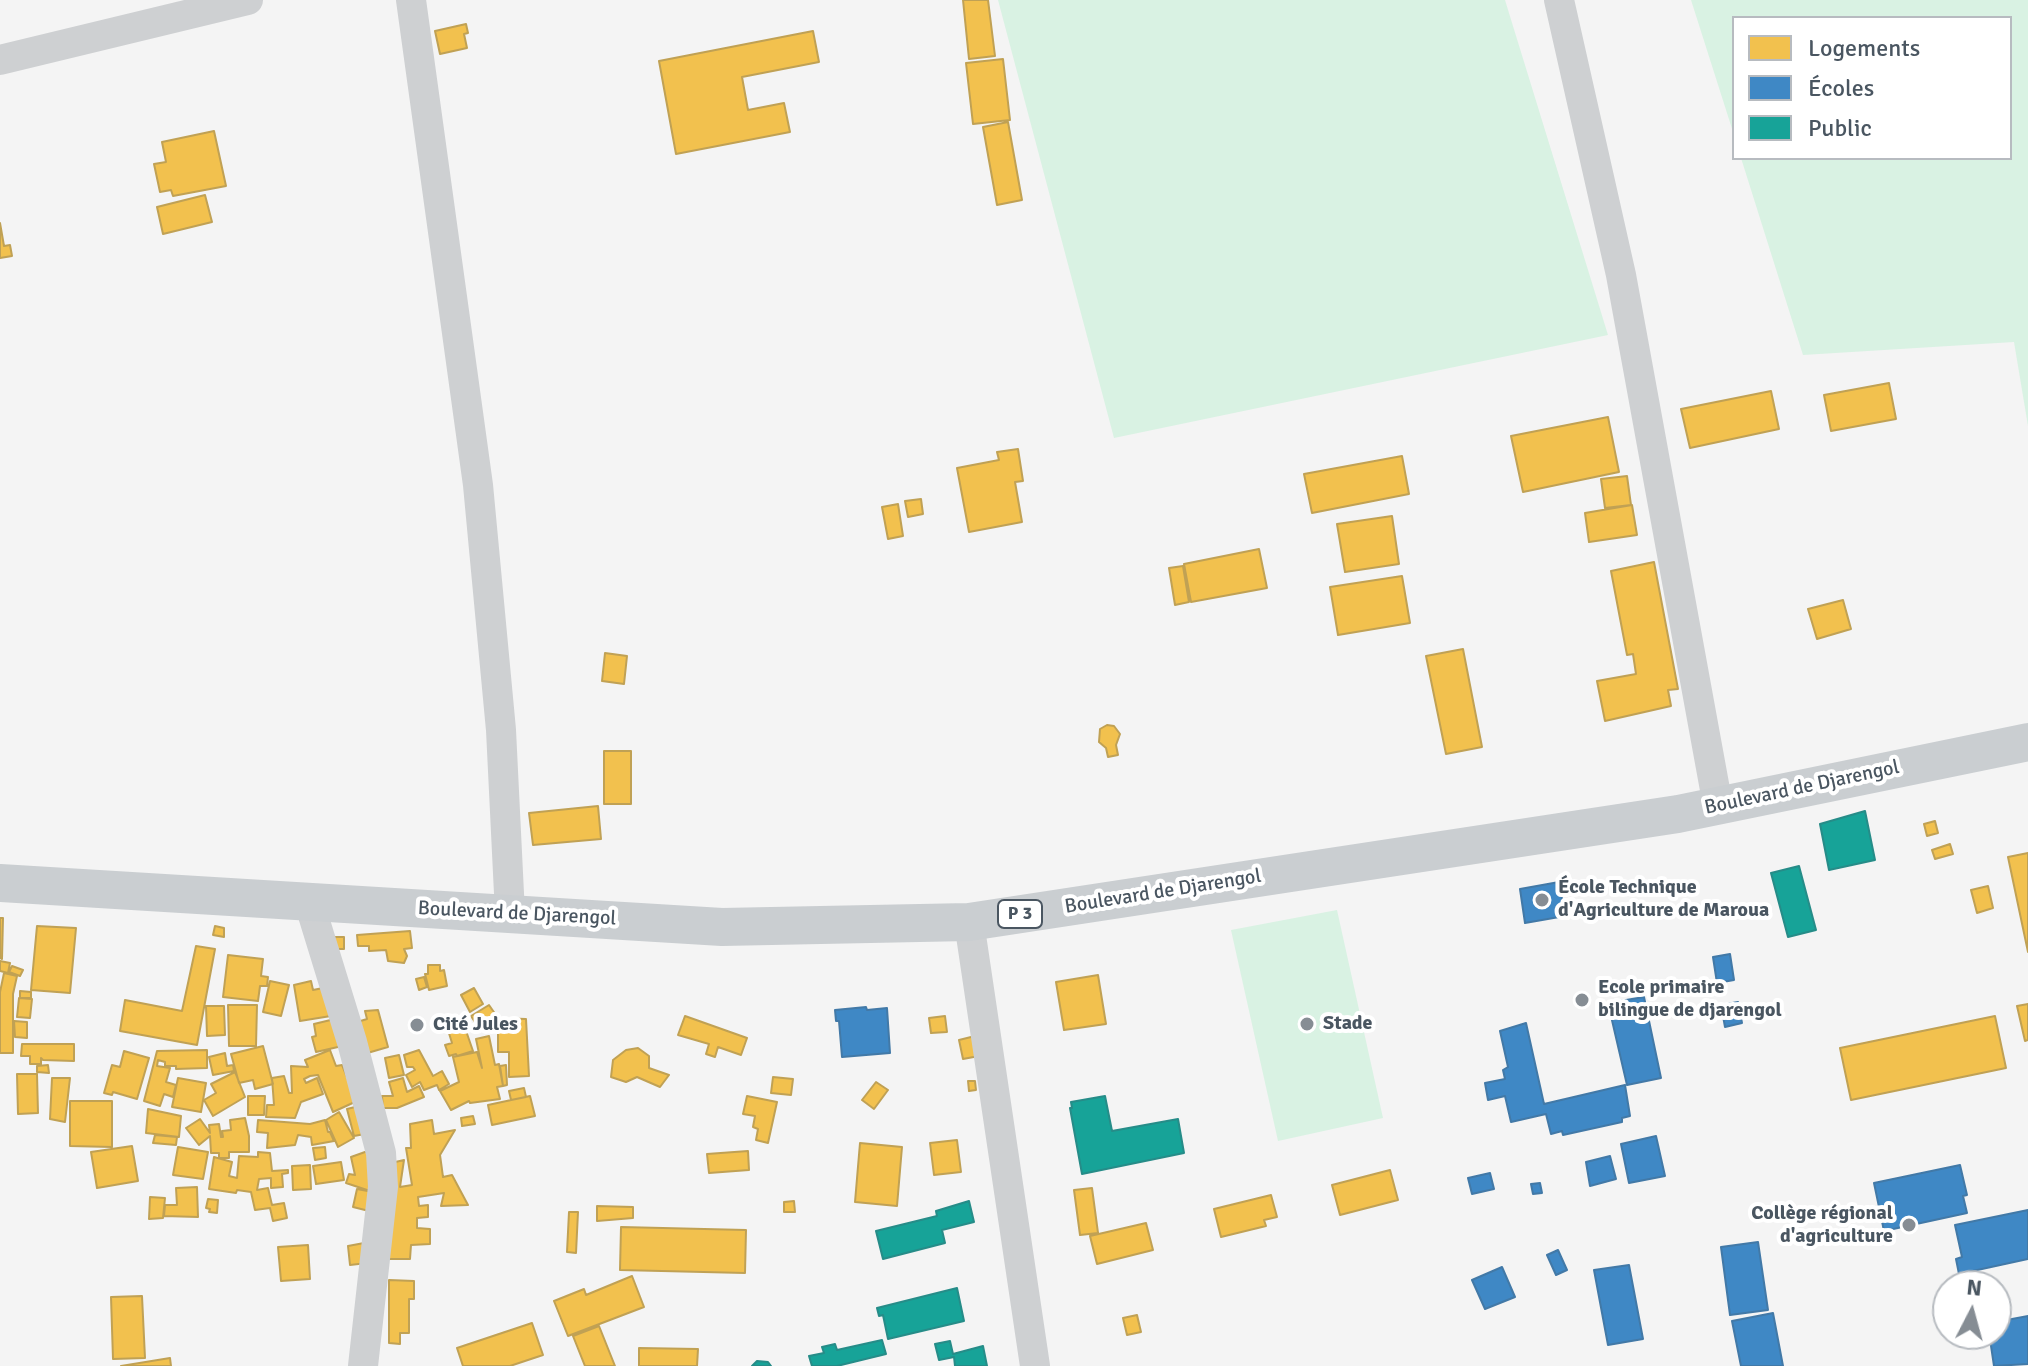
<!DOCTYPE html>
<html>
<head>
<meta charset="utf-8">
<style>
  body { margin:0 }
  #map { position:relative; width:2028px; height:1366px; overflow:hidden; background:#f4f4f4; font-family:Signika,sans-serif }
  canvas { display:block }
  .legend { position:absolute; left:1732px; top:16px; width:280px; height:144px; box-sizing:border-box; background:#fff; border:2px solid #b7bbc0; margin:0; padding:10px 14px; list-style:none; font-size:24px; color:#4a5661 }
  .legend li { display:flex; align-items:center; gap:16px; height:40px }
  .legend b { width:40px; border:2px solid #b7bbc0 }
  .north { position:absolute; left:1932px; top:1270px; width:80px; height:80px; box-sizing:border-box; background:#fff; border:2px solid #b7bbc0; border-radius:50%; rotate:6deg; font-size:22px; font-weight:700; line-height:32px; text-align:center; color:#4a5661 }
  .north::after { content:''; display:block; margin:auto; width:28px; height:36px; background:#868d94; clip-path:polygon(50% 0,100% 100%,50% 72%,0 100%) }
</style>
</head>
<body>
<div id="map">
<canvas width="2028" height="1366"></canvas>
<ul class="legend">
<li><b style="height:22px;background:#f2c14e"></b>Logements</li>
<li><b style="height:22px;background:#3f88c5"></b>Écoles</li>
<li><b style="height:22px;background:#17a398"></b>Public</li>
</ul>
<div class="north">N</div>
</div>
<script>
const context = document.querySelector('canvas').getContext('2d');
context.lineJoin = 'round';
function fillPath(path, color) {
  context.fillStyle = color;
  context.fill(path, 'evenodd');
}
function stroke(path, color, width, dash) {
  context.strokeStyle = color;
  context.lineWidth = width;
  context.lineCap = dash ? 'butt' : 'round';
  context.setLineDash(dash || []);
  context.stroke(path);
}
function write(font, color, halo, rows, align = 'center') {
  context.font = font + ' Signika,sans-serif';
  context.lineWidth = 8;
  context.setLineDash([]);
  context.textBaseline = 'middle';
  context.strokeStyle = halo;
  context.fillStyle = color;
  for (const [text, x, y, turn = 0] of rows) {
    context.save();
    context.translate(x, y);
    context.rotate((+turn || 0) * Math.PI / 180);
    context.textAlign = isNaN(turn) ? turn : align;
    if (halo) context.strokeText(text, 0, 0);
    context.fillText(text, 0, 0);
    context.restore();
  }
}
const green = new Path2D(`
  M998,0H1505L1608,335L1114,438Z
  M1691,0H2028V426L2014,342L1803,355L1741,158H2010V18H1734V135Z
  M1337,910L1383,1118L1278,1141L1231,930Z`);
const homes = new Path2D(`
  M963,0H988L995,56L969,59Z
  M466,24L468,33L464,34L467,48L440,54L435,31Z
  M813,31L819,62L742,77L748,110L784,103L790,132L676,154L659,61Z
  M1003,59L1010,120L973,124L966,63Z
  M1008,122L1022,200L997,205L983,127Z
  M214,131L226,186L173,196L171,190L160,192L154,164L166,162L162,142Z
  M205,195L212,222L163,234L157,207Z
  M0,223L4,246L10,245L12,256L0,258Z
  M1889,383L1896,419L1831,431L1824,395Z
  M1771,391L1779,429L1690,448L1681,409Z
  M1608,417L1619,472L1523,492L1511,436Z
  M1018,449L1023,481L1015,482L1022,522L969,532L957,468L999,460L997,452Z
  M1402,456L1409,494L1312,513L1304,474Z
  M1627,476L1631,505L1605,508L1601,479Z
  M921,499L923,514L908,517L905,501Z
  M898,504L903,536L888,539L882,507Z
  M1632,505L1637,535L1589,542L1585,513Z
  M1392,516L1399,564L1345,572L1337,524Z
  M1259,549L1267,588L1191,602L1184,564Z
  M1654,562L1678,689L1668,690L1671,706L1605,721L1597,681L1636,674L1633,654L1627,655L1611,571Z
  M1183,566L1189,602L1175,605L1169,568Z
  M1402,576L1410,623L1338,635L1330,587Z
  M1843,600L1851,629L1817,639L1808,609Z
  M1463,649L1482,747L1446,754L1426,656Z
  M605,653L627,656L624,684L602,681Z
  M1107,725L1114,726L1120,734L1116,745L1118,755L1108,757L1106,748L1099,742L1100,729Z
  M604,751H631V804H604Z
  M598,806L601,839L533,845L529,813Z
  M1935,821L1938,833L1927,836L1924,824Z
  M1950,844L1953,854L1935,859L1932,850Z
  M2028,853V952L2008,857Z
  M1988,886L1993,908L1977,913L1971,890Z
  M0,918H3L2,959L0,958Z
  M37,926L76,928L70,993L31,990Z
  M215,926L224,928V937L213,935Z
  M410,931L412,948L404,949L407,956L404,963L388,961L386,950L369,951V946H358L357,935Z
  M335,937H344V949H335Z
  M196,946L215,949L197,1045L120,1031L125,1000L182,1011Z
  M228,955L263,959L261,976L268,977L267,986H260L258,1001L223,997Z
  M0,961L10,963L8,973L0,971Z
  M428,965H440V971L444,970L447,986L429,990L425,974H428Z
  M12,966L23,970L20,976L9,972Z
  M4,973L17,976L13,994V1053H0V992Z
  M1098,975L1106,1024L1064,1030L1056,982Z
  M424,977L427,987L419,990L416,979Z
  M270,981L289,985L281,1016L263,1012Z
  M311,981L313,990L328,987L337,1015L300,1021L294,985Z
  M474,988L483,1004L470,1012L461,995Z
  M20,991L31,992V998H20Z
  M19,998L32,999L30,1018L17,1017Z
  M2028,1004V1040L2025,1041L2017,1006Z
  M228,1005H257L256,1046H229Z
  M489,1005L498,1018L480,1030L471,1016Z
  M206,1006H224L225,1035L207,1036Z
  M378,1010L388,1047L364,1054L354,1023L367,1019L365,1011Z
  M685,1016L747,1038L741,1055L718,1047L715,1057L706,1054L709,1044L678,1035Z
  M945,1016L947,1032L931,1033L929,1018Z
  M1995,1016L2006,1068L1851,1100L1840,1048Z
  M343,1017L351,1044L316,1052L312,1037L316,1036L314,1024Z
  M498,1018L526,1019L529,1076L509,1077V1052H498Z
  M14,1021L27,1022V1038L15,1037Z
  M464,1025L473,1051L457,1056L456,1054L449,1056L445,1045L452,1043L448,1030Z
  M489,1036L495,1065L499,1064L503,1086L497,1087L500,1099L470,1103L469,1101L451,1110L440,1091L459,1082L453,1057L477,1052L482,1068L476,1039Z
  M975,1036L979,1056L963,1059L959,1040Z
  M22,1044H74V1061L43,1060L41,1058V1064H30V1056H21Z
  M263,1046L273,1084L255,1089L253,1080L239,1083L231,1054Z
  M638,1048L649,1056V1068L669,1075L660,1087L637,1077L626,1082L611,1077L613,1060L626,1050Z
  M207,1050V1068L176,1069V1066H165V1062L158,1060L157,1066L170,1068L166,1082L176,1085L173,1097L164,1094L160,1106L144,1101L157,1051Z
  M330,1050L336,1066L342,1065L357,1101L333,1112L318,1075L310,1076L304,1079L306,1083L317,1078L323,1094L301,1102L295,1118L266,1117L267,1105H274L272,1078L284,1076L289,1093H292L291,1066L308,1067L305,1060Z
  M419,1050L433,1076L442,1071L449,1084L439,1090L437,1085L424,1090L420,1082L412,1087L406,1075L415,1070L413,1067H407L404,1055Z
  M124,1051L149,1058L137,1099L113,1092L112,1095L104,1093L112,1065L120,1067Z
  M225,1053L227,1066L233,1065L234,1071L213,1075L209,1057Z
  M399,1055L404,1075L389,1078L385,1058Z
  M48,1065L49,1073L37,1072V1066Z
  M506,1065L507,1085L503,1086L500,1066Z
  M235,1072L245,1097L213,1116L204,1100L216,1093L211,1084Z
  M17,1074H37L38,1113L18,1114Z
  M773,1077L793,1079L791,1095L771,1093Z
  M52,1078H70L65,1122L50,1119Z
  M178,1078L206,1083L201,1112L172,1107Z
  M403,1078L407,1092L419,1086L424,1097L397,1108H383L382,1096H393L389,1082Z
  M968,1081H975L976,1090L969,1091Z
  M876,1082L888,1090L874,1109L862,1100Z
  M524,1088L526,1097L511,1100L509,1091Z
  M248,1096H265L264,1115H248Z
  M530,1096L535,1116L492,1125L488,1105Z
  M747,1096L777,1102L768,1143L756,1140L758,1129L753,1127L755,1116L743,1114Z
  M70,1101H112V1147L70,1146Z
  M363,1105L370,1133L354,1136L347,1109Z
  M148,1109L181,1116L179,1137L146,1133Z
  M339,1112L354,1138L338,1147L326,1120Z
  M473,1116L475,1124L462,1126L461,1118Z
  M245,1118L249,1136V1152H229V1158H219V1153H211L210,1136L199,1145L186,1128L200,1119L210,1133L209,1125L219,1124L221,1137H223L222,1131L231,1130L230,1120Z
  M258,1120L310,1124L325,1120L328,1132H330L334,1141L312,1145L311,1137L298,1135L295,1145L267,1148L268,1133L257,1132Z
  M432,1120L434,1134L455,1130L440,1155L443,1177L452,1175L468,1205L441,1206L444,1193L418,1197L419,1206L428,1205V1217L417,1218V1228L430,1229V1244L411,1245L410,1259H387L391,1163L404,1160L400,1187L412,1185L406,1148H411L410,1124Z
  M155,1135L177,1137L176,1145L153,1143Z
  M957,1140L961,1172L934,1175L930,1143Z
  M860,1143L902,1147L897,1206L855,1202Z
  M132,1146L138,1181L97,1188L91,1152Z
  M178,1147L208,1152L203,1179L173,1175Z
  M325,1147L326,1158L315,1160L313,1148Z
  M379,1147V1194L346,1183L349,1174L355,1175L351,1157Z
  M748,1151L749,1170L709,1173L707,1154Z
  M258,1152L270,1153L272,1171L288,1170V1173L282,1174L283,1187L271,1188V1178L259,1179L257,1190L268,1188L272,1205L284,1203L287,1218L273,1221L270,1208L255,1210L251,1192L237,1190L236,1193L209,1189L214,1157L232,1162L229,1176L237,1178L239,1156L258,1157Z
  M341,1162L344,1180L316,1184L313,1166Z
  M310,1165L311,1189L293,1190L292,1166Z
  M1390,1170L1398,1200L1340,1215L1332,1185Z
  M197,1187L198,1217L164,1216L165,1205H177L176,1188Z
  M1092,1188L1098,1233L1080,1235L1074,1190Z
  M357,1189L373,1192L369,1211L353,1207Z
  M1271,1195L1277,1217L1264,1220L1266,1226L1221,1237L1214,1209Z
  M150,1197L165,1198L163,1218L149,1219Z
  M208,1199L218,1200L217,1213L209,1212L210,1209L206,1208Z
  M794,1201L795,1212H784V1202Z
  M597,1206L633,1207V1218L597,1221Z
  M569,1212H578L576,1253L567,1252Z
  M1146,1223L1153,1250L1097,1264L1090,1236Z
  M621,1227L746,1230L745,1273L620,1270Z
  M364,1243L367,1263L350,1265L348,1246Z
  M308,1245L310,1279L281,1281L278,1247Z
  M632,1276L644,1307L568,1336L554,1301L584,1289L586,1295Z
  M389,1280L414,1281V1299H409V1333H400V1344L389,1343Z
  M142,1296L145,1358L113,1359L111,1297Z
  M1137,1315L1141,1332L1127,1335L1123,1318Z
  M532,1323L543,1355L510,1366H463L457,1348Z
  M599,1326L615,1366H585L573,1336Z
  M639,1348L698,1349L697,1366H639Z
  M170,1358L171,1366H121Z`);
const schools = new Path2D(`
  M1559,882L1565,916L1525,923L1520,889Z
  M1730,954L1734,980L1717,983L1713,957Z
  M1644,997L1661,1078L1627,1085L1608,1003Z
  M1738,1002L1742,1023L1725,1027L1721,1005Z
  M866,1007L867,1010L887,1008L890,1053L842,1057L839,1021H836L835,1010Z
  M1526,1023L1544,1104L1625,1085L1630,1116L1622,1118V1122L1563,1135L1562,1131L1551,1134L1546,1114L1511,1122L1505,1096L1488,1100L1485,1083L1505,1079L1503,1070L1508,1067L1500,1031Z
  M1656,1136L1665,1176L1629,1183L1621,1144Z
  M1610,1156L1616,1179L1590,1186L1586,1162Z
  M1960,1165L1967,1195L1963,1196L1967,1213L1884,1231L1874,1183Z
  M1490,1173L1494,1189L1472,1194L1468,1178Z
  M1540,1183L1542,1193L1533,1194L1531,1184Z
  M2028,1210V1259L1959,1274L1956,1259L1962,1257L1955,1225Z
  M1758,1242L1768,1310L1730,1315L1721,1247Z
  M1558,1250L1567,1270L1556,1275L1547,1255Z
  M1629,1265L1643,1339L1608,1345L1594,1270Z
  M1502,1267L1515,1297L1485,1309L1472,1280Z
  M1773,1313L1783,1366H1741L1732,1321Z
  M2028,1316V1364L1994,1366L1990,1339L1982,1340L1981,1334H1996V1322Z`);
const public = new Path2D(`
  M1865,811L1875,860L1829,870L1820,824Z
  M1799,866L1816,930L1788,937L1771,873Z
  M1105,1096L1112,1131L1178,1119L1184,1153L1082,1174L1070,1108H1072L1071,1102Z
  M969,1201L974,1222L942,1230L945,1243L883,1259L876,1231L937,1216L936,1211Z
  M957,1288L964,1321L888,1339L883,1315L879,1316L877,1308Z
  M882,1340L886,1354L837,1366H812L809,1356L824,1353L822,1347L835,1344L837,1350Z
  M950,1341L953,1354L983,1346L987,1366H955L954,1357L939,1360L935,1344Z
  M757,1361L768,1362L771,1366H752Z`);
const minor = new Path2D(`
  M411,0L478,485L501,730L510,914
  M1559,0L1621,275L1718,806
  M0,60L248,0
  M309,902L352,1042L381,1153L383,1187L363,1366
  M969,922L1035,1366`);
const major = new Path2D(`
  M0,883L722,927L969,922L1678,814L2028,742`);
const markers = [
  [1542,900,8,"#868d94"],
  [1582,1000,8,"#868d94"],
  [1307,1024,8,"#868d94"],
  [417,1025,8,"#868d94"],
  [1909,1225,8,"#868d94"]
];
const shields = [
  [1020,914,44]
];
const shieldNames = [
  ["P 3",1020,914]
];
const streetNames = [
  ["Boulevard de Djarengol",1802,788,-12],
  ["Boulevard de Djarengol",1163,892,-9],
  ["Boulevard de Djarengol",517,914,3]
];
const poiNames = [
  ["École Technique",1558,888],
  ["d'Agriculture de Maroua",1558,911],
  ["Ecole primaire",1598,988],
  ["bilingue de djarengol",1598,1011],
  ["Stade",1323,1024],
  ["Cité Jules",433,1025],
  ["Collège régional",1893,1214,"right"],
  ["d'agriculture",1893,1237,"right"]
];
fillPath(green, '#d9f2e3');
fillPath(homes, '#f2c14e');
stroke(homes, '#c0a154', 2);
fillPath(schools, '#3f88c5');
stroke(schools, '#4279a7', 2);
fillPath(public, '#17a398');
stroke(public, '#268c88', 2);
stroke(minor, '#ced0d2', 30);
stroke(major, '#caced1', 38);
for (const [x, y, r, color] of markers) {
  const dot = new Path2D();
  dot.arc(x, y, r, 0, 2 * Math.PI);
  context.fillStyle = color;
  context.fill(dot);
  stroke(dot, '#fff', 3);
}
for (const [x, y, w] of shields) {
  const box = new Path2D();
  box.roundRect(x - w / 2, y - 14, w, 28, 6);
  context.fillStyle = '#fff';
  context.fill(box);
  stroke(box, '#4a5661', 2);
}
write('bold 18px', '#4a5661', null, shieldNames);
write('20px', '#4a5661', '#fff', streetNames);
write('bold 20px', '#4a5661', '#fff', poiNames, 'left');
</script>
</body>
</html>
